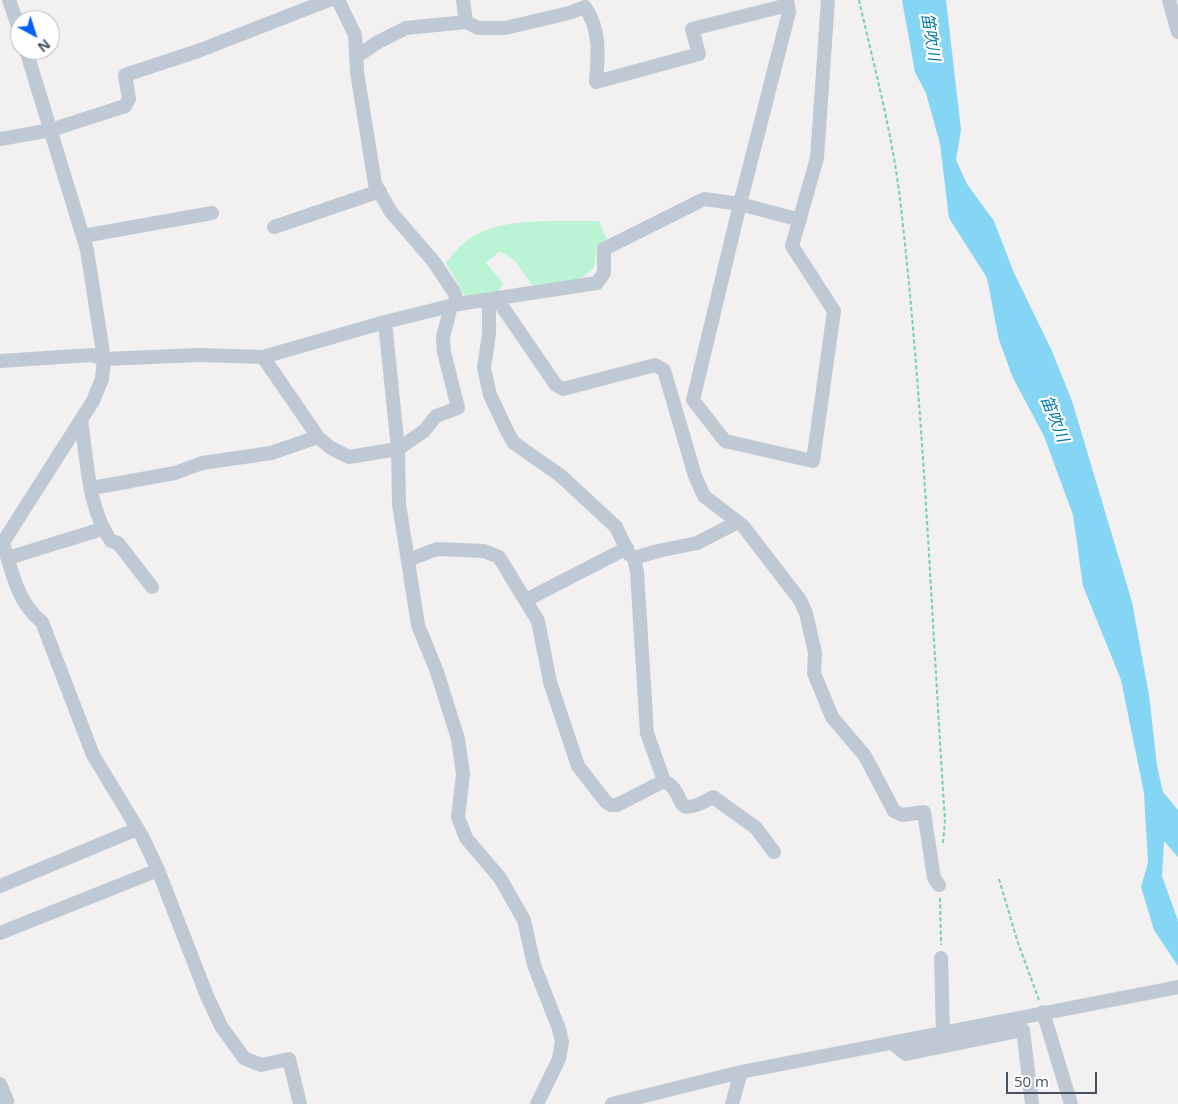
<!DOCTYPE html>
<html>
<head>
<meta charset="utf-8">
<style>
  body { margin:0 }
  #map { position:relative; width:1178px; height:1104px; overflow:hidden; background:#f2f0f0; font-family:"Open Sans",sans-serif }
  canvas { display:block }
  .north { position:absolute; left:10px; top:10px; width:50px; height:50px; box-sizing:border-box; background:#fff; border:1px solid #b5babf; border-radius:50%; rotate:140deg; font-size:14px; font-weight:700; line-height:20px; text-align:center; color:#46525f }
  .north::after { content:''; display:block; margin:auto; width:18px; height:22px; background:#0861f4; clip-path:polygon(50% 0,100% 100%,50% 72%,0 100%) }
  .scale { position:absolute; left:1006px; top:1072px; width:91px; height:22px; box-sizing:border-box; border:2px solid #46525f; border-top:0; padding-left:6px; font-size:15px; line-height:18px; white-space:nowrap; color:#46525f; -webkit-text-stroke:4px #fff; paint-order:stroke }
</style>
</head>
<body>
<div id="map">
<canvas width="1178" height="1104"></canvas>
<div class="north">N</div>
<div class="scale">50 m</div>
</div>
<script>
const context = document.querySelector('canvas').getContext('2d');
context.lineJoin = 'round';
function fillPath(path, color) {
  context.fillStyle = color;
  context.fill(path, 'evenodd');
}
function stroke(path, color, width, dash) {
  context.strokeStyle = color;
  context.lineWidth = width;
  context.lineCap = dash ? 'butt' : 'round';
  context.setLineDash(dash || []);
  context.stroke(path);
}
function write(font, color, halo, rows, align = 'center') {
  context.font = font + ' "Open Sans","Noto Sans JP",sans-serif';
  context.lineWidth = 4.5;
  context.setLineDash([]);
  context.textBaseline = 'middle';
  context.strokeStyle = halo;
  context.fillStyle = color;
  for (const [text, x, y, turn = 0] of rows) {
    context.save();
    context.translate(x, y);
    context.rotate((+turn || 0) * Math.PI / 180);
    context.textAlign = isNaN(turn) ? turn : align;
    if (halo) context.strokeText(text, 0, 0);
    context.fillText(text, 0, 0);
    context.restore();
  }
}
const green = new Path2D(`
  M599,221L608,242L597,247L594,268L578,281L532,285L515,261L500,251L486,263L503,283L498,291L465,296L446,263C452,256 457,248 464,243C495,215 559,222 599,221Z`);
const water = new Path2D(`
  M902,0H946L961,130L956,160L967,184L994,221L1014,273L1051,349L1072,401L1132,602L1149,695L1157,766L1163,792L1178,810V857L1164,841L1162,876L1178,921V966L1154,930L1141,887L1148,863L1144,793L1121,680L1083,586L1073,515L1044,436L1013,378L999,340L987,278L949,218L940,144L926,93L915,72Z`);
const path = new Path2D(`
  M859,0C874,66 892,132 900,199C924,405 931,613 945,820L943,843
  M999,879L1018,943L1039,1000
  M940,898L941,945`);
const minor = new Path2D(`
  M9,0L20,32
  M338,0L355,35L357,72L375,184L391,212L434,262L454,292L458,304
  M463,0L466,22
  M787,0L789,12L740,204L693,400L725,441L813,461L834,311L792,246L817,158L828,0
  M1169,0L1178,32
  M356,57L378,42L406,28L466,22L478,28H505L569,13L585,7C601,31 598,55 596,82L699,54L692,29L788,5
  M0,139L51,130L125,106L129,99L125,75L198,51L329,0
  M274,227L380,191
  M83,236L212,213
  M497,299L556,385L563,389L655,365L664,370L695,476L704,496L743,526L800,600L806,613L815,653L814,673L832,717L865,756L894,811L902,815L924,812L934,878L939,885
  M489,300V334L484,368L490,395L508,433L514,443L561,476L616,527L629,554L634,558L658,551L697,543L738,522
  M385,322L398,449L399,504L418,625L437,672L458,739L463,774L458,817L466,838L500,878L524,920L534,965L559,1029L562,1042L559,1059L537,1104
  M263,357L318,437L331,448L349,457L398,449L424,431L436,416L458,408L444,352L443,337L451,306
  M0,361L92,355L104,359L199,355L263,357L385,322L458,304L597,283L604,273V249L704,199L740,204L800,220
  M81,420C87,459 88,509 111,541L118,543L152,587
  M92,488L175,473L202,463L271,453L318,437
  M3,542C11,570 18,604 42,622L93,755L142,836L158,870L207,996L221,1026L244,1058L261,1065L289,1059L300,1104
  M0,547L93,401L102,379L104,359L87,250L26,50
  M8,558L102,529
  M634,558L637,572L647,733L664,781
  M408,560L437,549L484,551L499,557L538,621L550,682L578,766L606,802L611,805H617L664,781C689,793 669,822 713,797L756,828L774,852
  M526,600L627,548
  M0,886L137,829
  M0,933L158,870
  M941,958L943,1033
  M1043,1012L1071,1104
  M892,1043L906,1054L1023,1030L1032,1104
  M0,1084L7,1101
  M612,1104L741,1072L1178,987
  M732,1104L741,1072`);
const waterNames = [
  ["笛吹川",930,37,81],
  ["笛吹川",1054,419,68]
];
fillPath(green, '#baf4d4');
fillPath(water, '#84d6f4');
stroke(path, '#6fd5a9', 2, [4, 2.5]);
stroke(minor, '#bfc9d3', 14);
write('italic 16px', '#027ba7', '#fff', waterNames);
</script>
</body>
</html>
